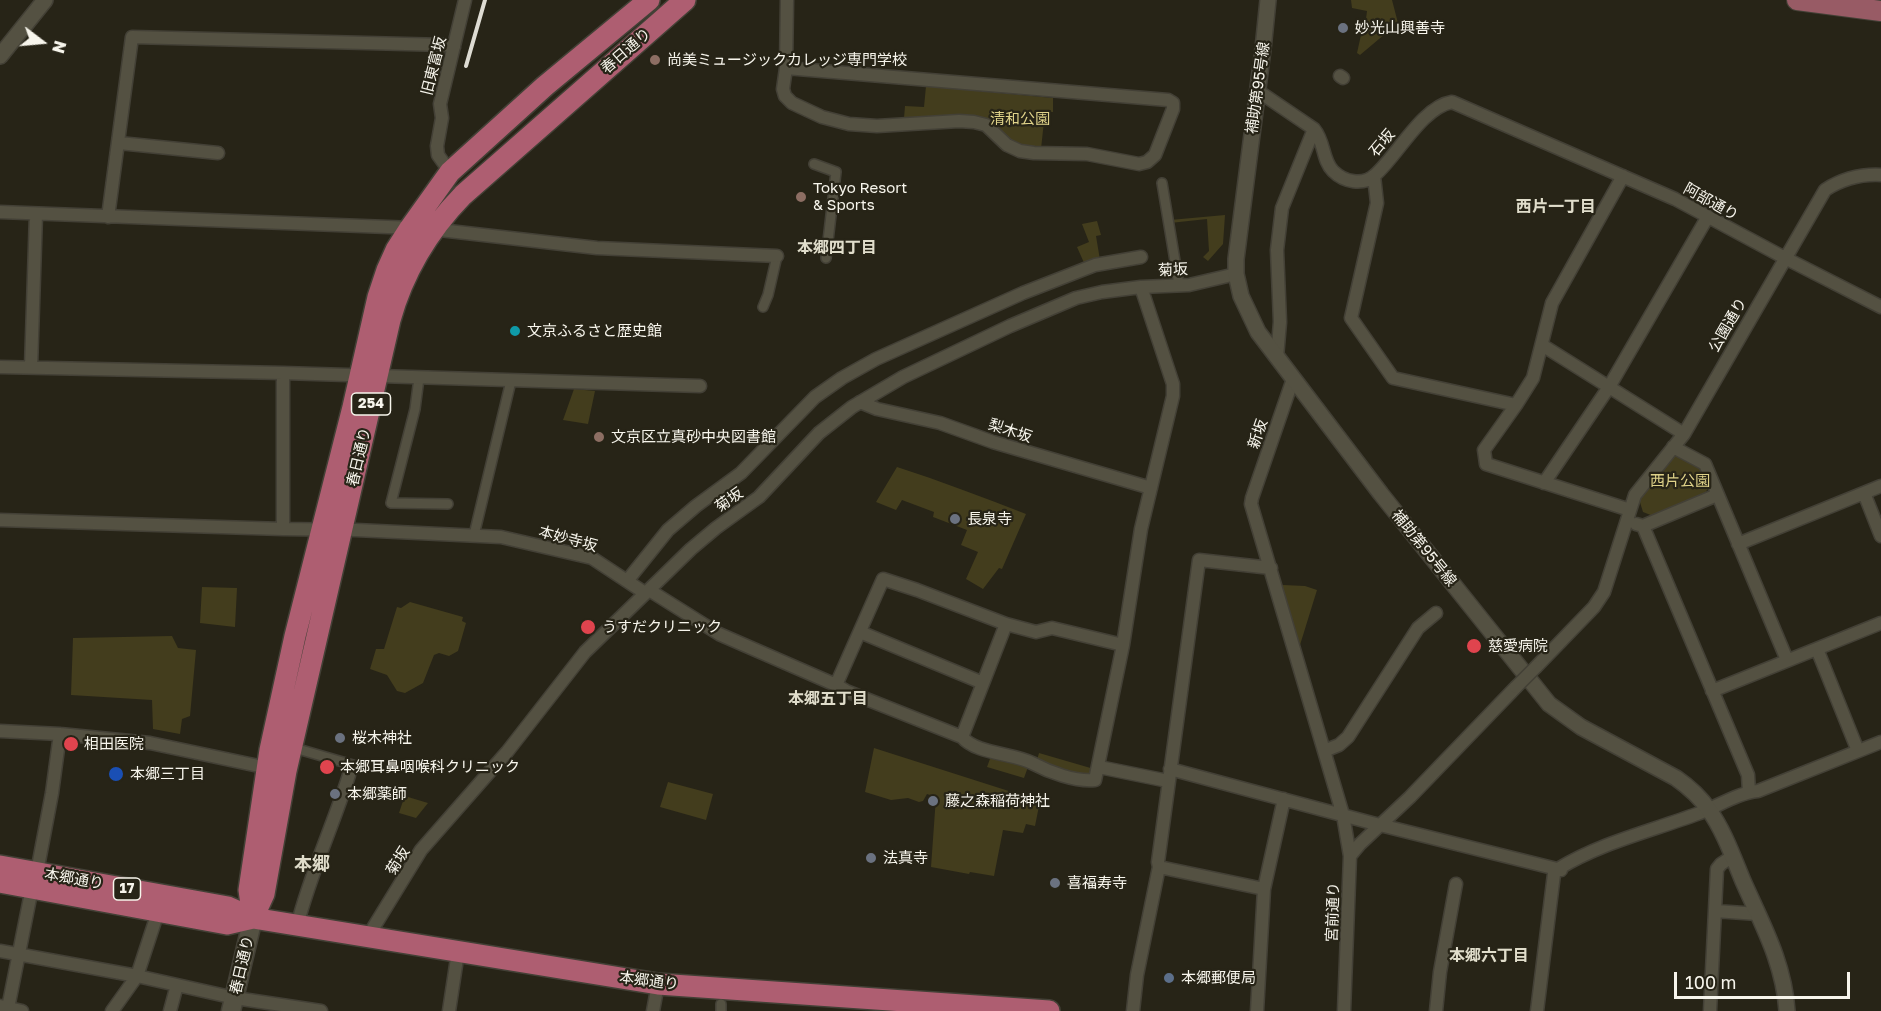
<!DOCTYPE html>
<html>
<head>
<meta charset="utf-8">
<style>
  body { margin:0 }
  #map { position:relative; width:1881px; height:1011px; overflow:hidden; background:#272417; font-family:"Golos Text",sans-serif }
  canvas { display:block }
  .north { position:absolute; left:12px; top:12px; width:60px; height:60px; -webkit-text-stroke:4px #272417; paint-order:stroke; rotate:106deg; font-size:16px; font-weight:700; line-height:24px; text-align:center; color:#f7f5ec }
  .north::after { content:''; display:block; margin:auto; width:21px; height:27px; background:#f7f5ec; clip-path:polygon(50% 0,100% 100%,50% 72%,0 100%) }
  .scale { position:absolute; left:1674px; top:972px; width:176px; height:27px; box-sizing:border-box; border:3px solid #f7f5ec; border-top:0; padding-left:8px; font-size:18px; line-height:21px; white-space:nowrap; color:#f7f5ec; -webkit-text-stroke:4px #272417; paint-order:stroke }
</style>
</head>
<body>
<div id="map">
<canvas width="1881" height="1011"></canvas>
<div class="north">N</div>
<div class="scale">100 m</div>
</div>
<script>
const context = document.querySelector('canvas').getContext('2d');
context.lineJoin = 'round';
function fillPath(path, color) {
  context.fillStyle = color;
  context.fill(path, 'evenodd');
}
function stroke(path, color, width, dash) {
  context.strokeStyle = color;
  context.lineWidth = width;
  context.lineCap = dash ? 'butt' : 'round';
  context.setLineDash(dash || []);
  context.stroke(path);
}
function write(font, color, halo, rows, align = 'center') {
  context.font = font + ' "Golos Text","Noto Sans JP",sans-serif';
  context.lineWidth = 4.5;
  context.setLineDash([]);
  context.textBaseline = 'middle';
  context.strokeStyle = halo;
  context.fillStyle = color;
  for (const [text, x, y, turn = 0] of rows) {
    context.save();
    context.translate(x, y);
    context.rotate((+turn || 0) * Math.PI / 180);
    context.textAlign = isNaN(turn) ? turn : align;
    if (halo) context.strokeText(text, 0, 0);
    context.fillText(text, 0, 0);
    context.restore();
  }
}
const green = new Path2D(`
  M1351,0H1392L1398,23L1360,55L1357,53L1361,35H1364L1367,11L1352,8Z
  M926,86L1053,98V112H1045L1041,149L1018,145L1005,136L945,117L904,118L905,106L924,107Z
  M1225,215L1223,244L1208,261L1203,257L1209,251L1207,219L1170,223V220Z
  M1097,221L1101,235L1096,236L1100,260L1085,265L1077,247L1089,242L1082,224Z
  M574,389L595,391L588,424L563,420Z
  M1680,455L1702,469L1709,485L1706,492L1653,516L1643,512L1639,499L1669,460L1675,456Z
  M897,467C940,481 983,497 1026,514L1002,569L999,568L983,589L966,579L978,552L961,545L967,530L933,517L934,512L902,500L896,510L876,502Z
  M1283,585L1305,586L1317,590L1300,645L1295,643L1280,588Z
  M202,587L237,588L235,627L200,623Z
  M410,602L463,617L462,621L466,623L458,651L449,656L439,653L434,655L423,683L405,693L397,691L387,675L370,669L376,649H384L397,607L401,608Z
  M172,636L178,648L196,650L190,716L182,719L180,734L153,729L152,700L71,695L73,638Z
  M874,748L1040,801L1035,826L1026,824L1023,833L1003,830L994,876L970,872L969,874L931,867L936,797L927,794L923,801L919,802L908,798L891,800L865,792Z
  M1039,753L1094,769L1093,773L1085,777L1039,764L1037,760Z
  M991,756L1028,767L1024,778L987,767Z
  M668,782L713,794L706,820L660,807Z
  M408,797L428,803L416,818L399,813L404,798L407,799Z`);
const pedestrian = new Path2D(`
  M814,164L836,172L826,258
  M1162,183L1179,285
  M763,307L768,295L777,256
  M419,378L415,409L391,503L448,504
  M474,535L511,381
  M291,747L353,765
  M721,1011V1004`);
const minor = new Path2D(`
  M786,68L1168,100L1173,103V109L1155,155L1147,162L1139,164L1087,154L1034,153L1020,151L1007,145L986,125L974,122L959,121L877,126L849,124L822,117L792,103L785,96L783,89L786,68L787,0
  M1340,76L1343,78
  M1258,91L1314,129C1325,142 1322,160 1333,171C1344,182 1363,186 1375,175C1397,156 1422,107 1452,102L1675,199L1785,258L1881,307
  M119,143L218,153
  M450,172L438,155L437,146L442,118L440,104L465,0
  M1374,176L1377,203L1351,318L1393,378L1516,405L1484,450L1486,464L1630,510
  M0,212L414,228
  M108,217L132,37L445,45L454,47
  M431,229L597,248L777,256
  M1542,345L1684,434
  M1277,357L1280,322L1277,250L1282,208L1314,129
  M0,367L283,373L700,386
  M31,367L36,214
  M1293,379L1252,498L1251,504L1343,815L1350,856L1344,1011
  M860,402L877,409L940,423L993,442L1151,488
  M1516,405L1533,378L1552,303L1623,176
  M1673,447L1705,464L1787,660
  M1544,483L1609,387L1707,218
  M1864,493L1881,536
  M0,520L283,529L356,530L501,537L592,558L645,593
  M1636,524L1643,526L1717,495
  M1643,526L1748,775L1749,792
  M283,529V373
  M1738,544L1881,486
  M627,581L668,530L696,506L741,473L815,397L842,378L876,359L1023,293L1095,265L1141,257
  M649,590L719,634L836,685L846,691L962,737C976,754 1013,753 1032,763C1049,772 1075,782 1095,780L1123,645L1141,529L1173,396V384L1141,287
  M860,632L983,683
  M1817,649L1858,751
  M1536,667L1594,607L1604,592L1635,495L1684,434L1825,190C1842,179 1861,174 1881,175
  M836,685L883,579L917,590L1006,624L1036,632L1052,628L1123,645
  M1712,691L1881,623
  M0,731L60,734L150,743L273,769
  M962,737L1006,624
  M1324,751L1339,745L1348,737L1418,628L1436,613
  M1099,767L1168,781
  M1170,769L1372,823L1561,870
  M1350,856L1360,844L1410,797L1516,687
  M1159,867L1264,889
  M37,872L52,793L60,734
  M1715,911L1758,914
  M297,926C310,874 333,826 349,775
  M367,938L421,850L507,752L585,652L691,549L716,528L759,497L819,433L852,407L903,377L1010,326L1076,298L1102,292L1141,287L1189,285L1236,274
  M0,951L137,976L235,998L321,1011
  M0,1006L22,1011
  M8,1008L32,888
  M112,1011L137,976L158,912
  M170,1011L177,985
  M449,1011L458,952
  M653,1011L658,984
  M1133,1011L1137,975L1159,867L1158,862L1199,560L1271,568
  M1257,1011L1264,889L1284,799
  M1436,1011L1440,972L1456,884
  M1537,1011L1554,874L1558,869C1600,843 1651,831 1697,814C1717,807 1737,793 1758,791L1881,742
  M1710,1011L1717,869L1721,864L1733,856`);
const tertiary = new Path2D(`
  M1268,0L1263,49L1236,259V274L1241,296L1258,332L1381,494L1549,704L1581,727L1676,778C1689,787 1700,797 1709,810C1724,831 1733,857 1743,881C1762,924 1784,963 1787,1011
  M0,56L45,0`);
const secondary = new Path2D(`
  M231,1011L253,918`);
const primary = new Path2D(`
  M1797,0L1881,11`);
const trunk = new Path2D(`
  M0,866L228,907L253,918L658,984L1049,1011
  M0,882L227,924L253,918
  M253,918L264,894L286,771L390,320C403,273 429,230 463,195L685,0
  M253,918L249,890L270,750L295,636L353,407L378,297L387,270L396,250L410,228L450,172L545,86L649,0`);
const rail = new Path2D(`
  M466,66L485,0`);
const minorBridge = new Path2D(`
  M1516,687L1536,667`);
const markers = [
  [1343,28,6,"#6b7280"],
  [655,60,6,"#8d6e63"],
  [801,197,6,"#8d6e63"],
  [515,331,6,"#0f9aa8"],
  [599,437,6,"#8d6e63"],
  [955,519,6,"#6b7280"],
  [588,627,8,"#e0444e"],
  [1474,646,8,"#e0444e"],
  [340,738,6,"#6b7280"],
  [71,744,8,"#e0444e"],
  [327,767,8,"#e0444e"],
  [116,774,8,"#1a4fb4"],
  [335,794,6,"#6b7280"],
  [933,801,6,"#6b7280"],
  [871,858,6,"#6b7280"],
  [1055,883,6,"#6b7280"],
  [1169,978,6,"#5c6f8a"]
];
const shields = [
  [371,404,39],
  [127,889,27]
];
const shieldNames = [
  ["254",371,404],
  ["17",127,889]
];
const poiNames = [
  ["妙光山興善寺",1355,28],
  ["尚美ミュージックカレッジ専門学校",667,60],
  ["Tokyo Resort",813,188],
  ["& Sports",813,205],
  ["文京ふるさと歴史館",527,331],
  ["文京区立真砂中央図書館",611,437],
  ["長泉寺",967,519],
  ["うすだクリニック",602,627],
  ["慈愛病院",1488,646],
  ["桜木神社",352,738],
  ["相田医院",84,744],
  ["本郷耳鼻咽喉科クリニック",340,767],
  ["本郷三丁目",130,774],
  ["本郷薬師",347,794],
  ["藤之森稲荷神社",945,801],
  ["法真寺",883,858],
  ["喜福寿寺",1067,883],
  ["本郷郵便局",1181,978]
];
const streetNames = [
  ["春日通り",626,51,-41],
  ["旧東富坂",434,66,-76],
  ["補助第95号線",1258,88,-82],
  ["石坂",1382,143,-50],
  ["阿部通り",1711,202,29],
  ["菊坂",1173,270,-3],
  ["公園通り",1728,325,-60],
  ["梨木坂",1010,431,18],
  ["新坂",1258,434,-71],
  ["春日通り",359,457,-77],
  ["菊坂",729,500,-35],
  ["本妙寺坂",568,539,15],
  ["補助第95号線",1424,548,51],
  ["菊坂",398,861,-58],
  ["本郷通り",74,879,10],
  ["宮前通り",1333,912,-88],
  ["春日通り",242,965,-77],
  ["本郷通り",649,981,7]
];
const parkNames = [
  ["清和公園",1020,119],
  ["西片公園",1680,481]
];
const neighbourhoodNames = [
  ["西片一丁目",1556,207],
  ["本郷四丁目",837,248],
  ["本郷五丁目",828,699],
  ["本郷六丁目",1489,956]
];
const quarterNames = [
  ["本郷",312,864]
];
fillPath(green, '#433d1d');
stroke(pedestrian, '#434036', 12);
stroke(minor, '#434036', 15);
stroke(tertiary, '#434036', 18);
stroke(secondary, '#434036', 21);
stroke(primary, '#434036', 22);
stroke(trunk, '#434036', 24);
stroke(pedestrian, '#545142', 9);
stroke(minor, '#545142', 12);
stroke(tertiary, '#545142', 15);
stroke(secondary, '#545142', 18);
stroke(primary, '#985b65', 20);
stroke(trunk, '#ae5e71', 21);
stroke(rail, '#dedcd3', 4);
stroke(minorBridge, '#434036', 15, []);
stroke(minorBridge, '#545142', 12);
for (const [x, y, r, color] of markers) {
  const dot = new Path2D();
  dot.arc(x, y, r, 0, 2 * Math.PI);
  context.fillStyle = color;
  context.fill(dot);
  stroke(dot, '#272417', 2);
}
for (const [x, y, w] of shields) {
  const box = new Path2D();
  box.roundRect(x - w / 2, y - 11, w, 22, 4.5);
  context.fillStyle = '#272417';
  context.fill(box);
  stroke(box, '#f7f5ec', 1.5);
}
write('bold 14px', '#f7f5ec', null, shieldNames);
write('15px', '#f7f5ec', '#272417', poiNames, 'left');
write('15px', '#f7f5ec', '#272417', streetNames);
write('15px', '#dfd289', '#272417', parkNames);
write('bold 16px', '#e0ddcb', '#272417', neighbourhoodNames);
write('bold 18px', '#e0ddcb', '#272417', quarterNames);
</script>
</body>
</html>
